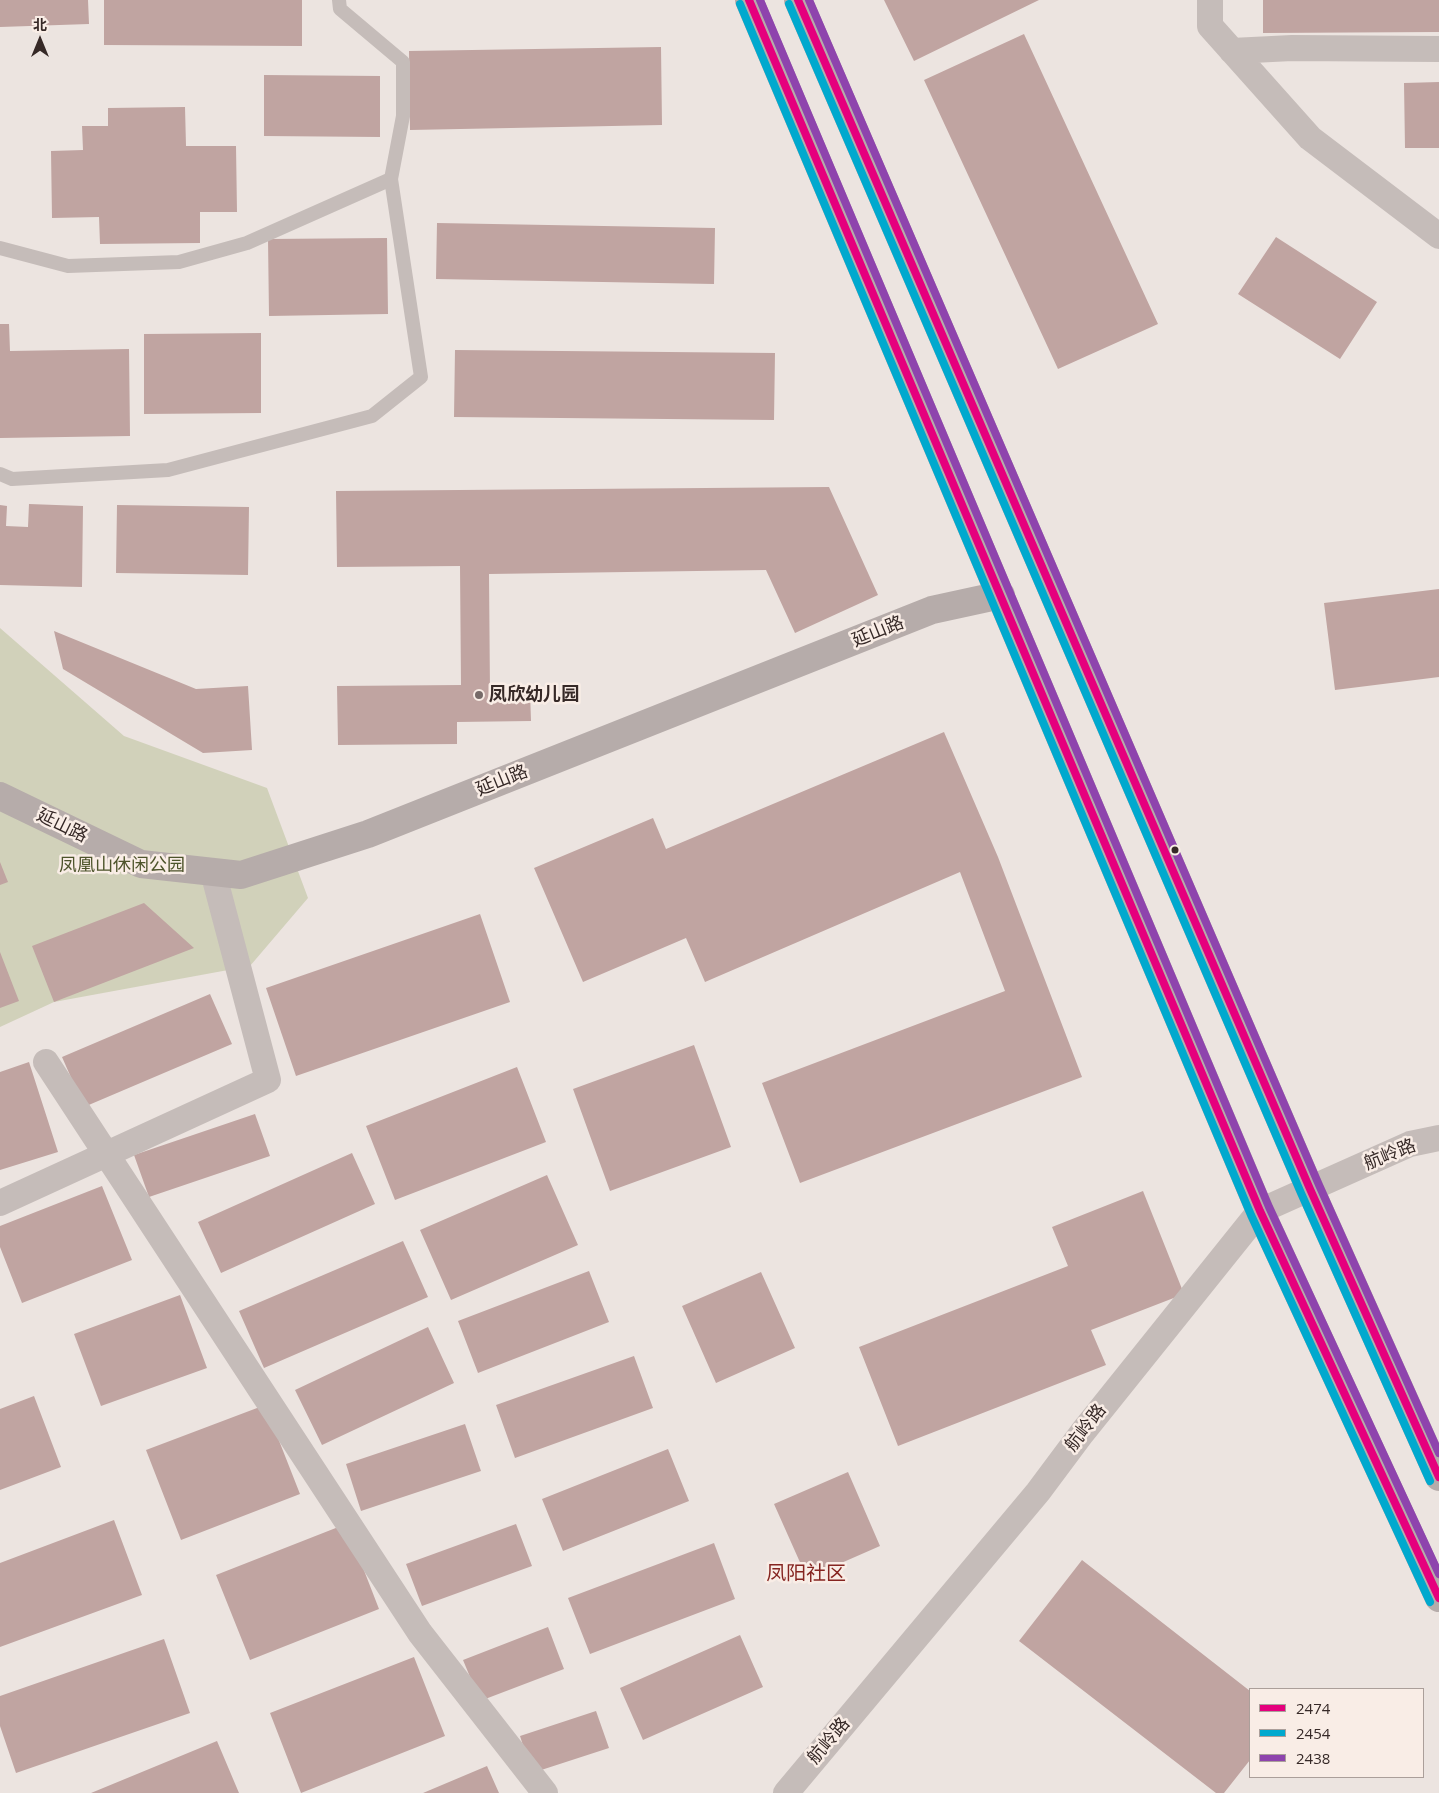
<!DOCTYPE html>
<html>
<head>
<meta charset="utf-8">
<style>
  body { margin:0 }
  #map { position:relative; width:1439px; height:1793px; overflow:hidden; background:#ece4e0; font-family:"Open Sans","Noto Sans SC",sans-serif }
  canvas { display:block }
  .legend { position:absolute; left:1249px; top:1688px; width:175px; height:90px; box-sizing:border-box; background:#f9ede6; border:1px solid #ab9f9a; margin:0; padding:6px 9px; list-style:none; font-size:15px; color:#362927 }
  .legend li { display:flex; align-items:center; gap:10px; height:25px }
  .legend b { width:25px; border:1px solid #ab9f9a }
  .north { position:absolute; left:15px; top:15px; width:50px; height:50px; -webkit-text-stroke:4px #f9ede6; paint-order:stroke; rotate:0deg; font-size:14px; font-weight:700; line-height:20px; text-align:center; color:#362927 }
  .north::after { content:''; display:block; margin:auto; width:18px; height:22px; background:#362927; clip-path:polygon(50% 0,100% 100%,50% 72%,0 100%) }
</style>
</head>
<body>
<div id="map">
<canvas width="1439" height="1793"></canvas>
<ul class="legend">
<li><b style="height:6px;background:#e5007d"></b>2474</li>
<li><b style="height:6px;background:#00a9ce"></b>2454</li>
<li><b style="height:6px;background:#8e44ad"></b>2438</li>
</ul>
<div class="north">北</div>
</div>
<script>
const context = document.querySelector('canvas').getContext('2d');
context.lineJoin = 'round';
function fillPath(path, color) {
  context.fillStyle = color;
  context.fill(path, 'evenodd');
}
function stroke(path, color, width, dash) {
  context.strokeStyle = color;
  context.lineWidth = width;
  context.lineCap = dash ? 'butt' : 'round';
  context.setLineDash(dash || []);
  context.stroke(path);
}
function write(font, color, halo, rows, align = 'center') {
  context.font = font + ' "Open Sans","Noto Sans SC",sans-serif';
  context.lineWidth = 5;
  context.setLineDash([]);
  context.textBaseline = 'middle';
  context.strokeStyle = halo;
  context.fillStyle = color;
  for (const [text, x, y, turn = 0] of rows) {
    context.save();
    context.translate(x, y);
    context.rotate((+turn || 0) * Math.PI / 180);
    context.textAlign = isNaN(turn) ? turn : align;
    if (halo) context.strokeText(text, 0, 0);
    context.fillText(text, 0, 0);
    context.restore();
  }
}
const green = new Path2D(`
  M0,628L124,736L267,788L308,898L250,966L54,1002L0,1027Z`);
const building = new Path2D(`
  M0,0H88L89,24L0,27Z
  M104,0H302V46L104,45Z
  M884,0H1039L914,61Z
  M1263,0H1439V32L1263,33Z
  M1024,34L1158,324L1058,369L924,80Z
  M661,47L662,125L410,130L409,51Z
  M264,75L380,76V137L264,136Z
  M1439,82V148H1405L1404,83Z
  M185,107L186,146H236L237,212H200V243L100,244L99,217L52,218L51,151L83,150L82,126H108V108Z
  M437,223L715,228L714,284L436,279Z
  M1276,237L1377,302L1340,359L1238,294Z
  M387,238L388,314L269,316L268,239Z
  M0,324H9L10,351L129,349L130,436L0,438Z
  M261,333V413L144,414V334Z
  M455,350L775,353L774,420L454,417Z
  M829,487L878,595L795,633L766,570L489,574L490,693L530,692L531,721L457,722V744L338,745L337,686L461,685L460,566L337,567L336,491Z
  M29,504L83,506L82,587L0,585V505L7,506L6,526L28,527Z
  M117,505L249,507L248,575L116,573Z
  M1439,589V677L1335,690L1324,603Z
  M54,631L196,689L248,686L252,750L203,753L63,669Z
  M944,732L998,857L1082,1077L800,1183L762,1083L1005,991L960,872L705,982L686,938L583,982L534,868L653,818L666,849Z
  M0,862L8,882L0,885Z
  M144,903L194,948L54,1002L32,946Z
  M480,914L510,1002L296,1076L266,988Z
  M0,952L19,1001L0,1008Z
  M210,994L232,1044L84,1107L62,1057Z
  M694,1045L731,1147L610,1191L573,1089Z
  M29,1062L58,1152L0,1170V1072Z
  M517,1067L546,1142L395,1200L366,1126Z
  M255,1114L270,1156L149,1197L134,1155Z
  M352,1153L375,1204L221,1273L198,1222Z
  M547,1175L578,1245L451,1300L420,1230Z
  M102,1186L132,1260L22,1303L0,1247V1226Z
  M1143,1191L1184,1294L1091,1330L1106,1365L898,1446L859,1347L1068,1266L1052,1227Z
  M403,1241L428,1297L264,1368L239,1311Z
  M589,1271L609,1322L478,1373L458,1321Z
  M761,1272L795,1348L716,1383L682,1306Z
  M180,1295L207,1368L101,1406L74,1334Z
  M428,1327L454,1383L322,1445L295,1390Z
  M634,1356L653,1408L515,1458L496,1405Z
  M34,1396L61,1467L0,1490V1409Z
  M265,1405L300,1494L181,1540L146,1450Z
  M465,1424L481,1471L361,1511L346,1464Z
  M668,1449L689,1501L563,1551L542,1499Z
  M848,1472L880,1546L807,1578L774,1504Z
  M114,1520L142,1595L0,1647V1563Z
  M346,1524L379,1609L250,1660L216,1575Z
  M516,1524L532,1566L422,1606L406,1564Z
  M714,1543L735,1599L590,1654L568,1598Z
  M1082,1560L1250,1691V1760L1224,1793H1216L1019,1641Z
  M548,1627L564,1669L480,1701L463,1660Z
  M740,1635L763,1687L643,1740L620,1688Z
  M164,1639L190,1713L16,1773L0,1726V1696Z
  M414,1657L445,1736L301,1793L270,1713Z
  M596,1711L609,1748L532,1773L520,1736Z
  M217,1741L239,1793H91Z
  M487,1766L499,1793H423Z`);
const lane = new Path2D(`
  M0,248L68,266L179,262L247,243L391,179L403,116V62L340,9L339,0
  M0,474L12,479L168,470L372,416L421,377L391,179`);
const street = new Path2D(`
  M1210,0V26L1310,138L1439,236
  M1232,51L1292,48L1439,49
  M46,1062L420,1633L545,1793
  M0,1203L268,1080L213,872
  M786,1793L1038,1492L1082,1433L1260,1211L1410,1144L1439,1138`);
const secondary = new Path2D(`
  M749,0L1260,1211L1439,1598
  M798,0L1310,1189L1439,1477
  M0,796L141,864L241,875L368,834L932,610L1001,595`);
const bus1 = new Path2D(`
  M749,0L1260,1211L1439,1598
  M798,0L1310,1189L1439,1477`);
const bus2 = new Path2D(`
  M740,4L1251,1215L1430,1602
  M789,4L1301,1193L1430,1481`);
const bus3 = new Path2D(`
  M760,0L1269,1207L1439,1574
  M809,0L1319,1185L1439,1453`);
const markers = [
  [479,695,5,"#766a68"],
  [1175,850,4.5,"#362927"]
];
const streetNames = [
  ["延山路",878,632,-22],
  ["延山路",502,781,-22],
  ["延山路",62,826,26],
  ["航岭路",1390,1155,-22],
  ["航岭路",1086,1428,-52],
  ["航岭路",829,1741,-50]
];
const poiNames = [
  ["凤欣幼儿园",489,695]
];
const parkNames = [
  ["凤凰山休闲公园",122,866]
];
const quarterNames = [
  ["凤阳社区",806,1574]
];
fillPath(green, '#d1d1ba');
fillPath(building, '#c0a4a1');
stroke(lane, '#c5bcb9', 14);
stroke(street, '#c5bcb9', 26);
stroke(secondary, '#b6acaa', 28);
stroke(bus1, '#e5007d', 8);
stroke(bus2, '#00a9ce', 8);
stroke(bus3, '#8e44ad', 8);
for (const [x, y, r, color] of markers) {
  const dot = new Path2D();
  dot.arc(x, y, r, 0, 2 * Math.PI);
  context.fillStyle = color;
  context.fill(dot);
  stroke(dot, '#f9ede6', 2);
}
write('18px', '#362927', '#f9ede6', streetNames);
write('bold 18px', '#362927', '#f9ede6', poiNames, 'left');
write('18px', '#4d542b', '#f9ede6', parkNames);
write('20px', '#852420', '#f9ede6', quarterNames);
</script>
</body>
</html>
